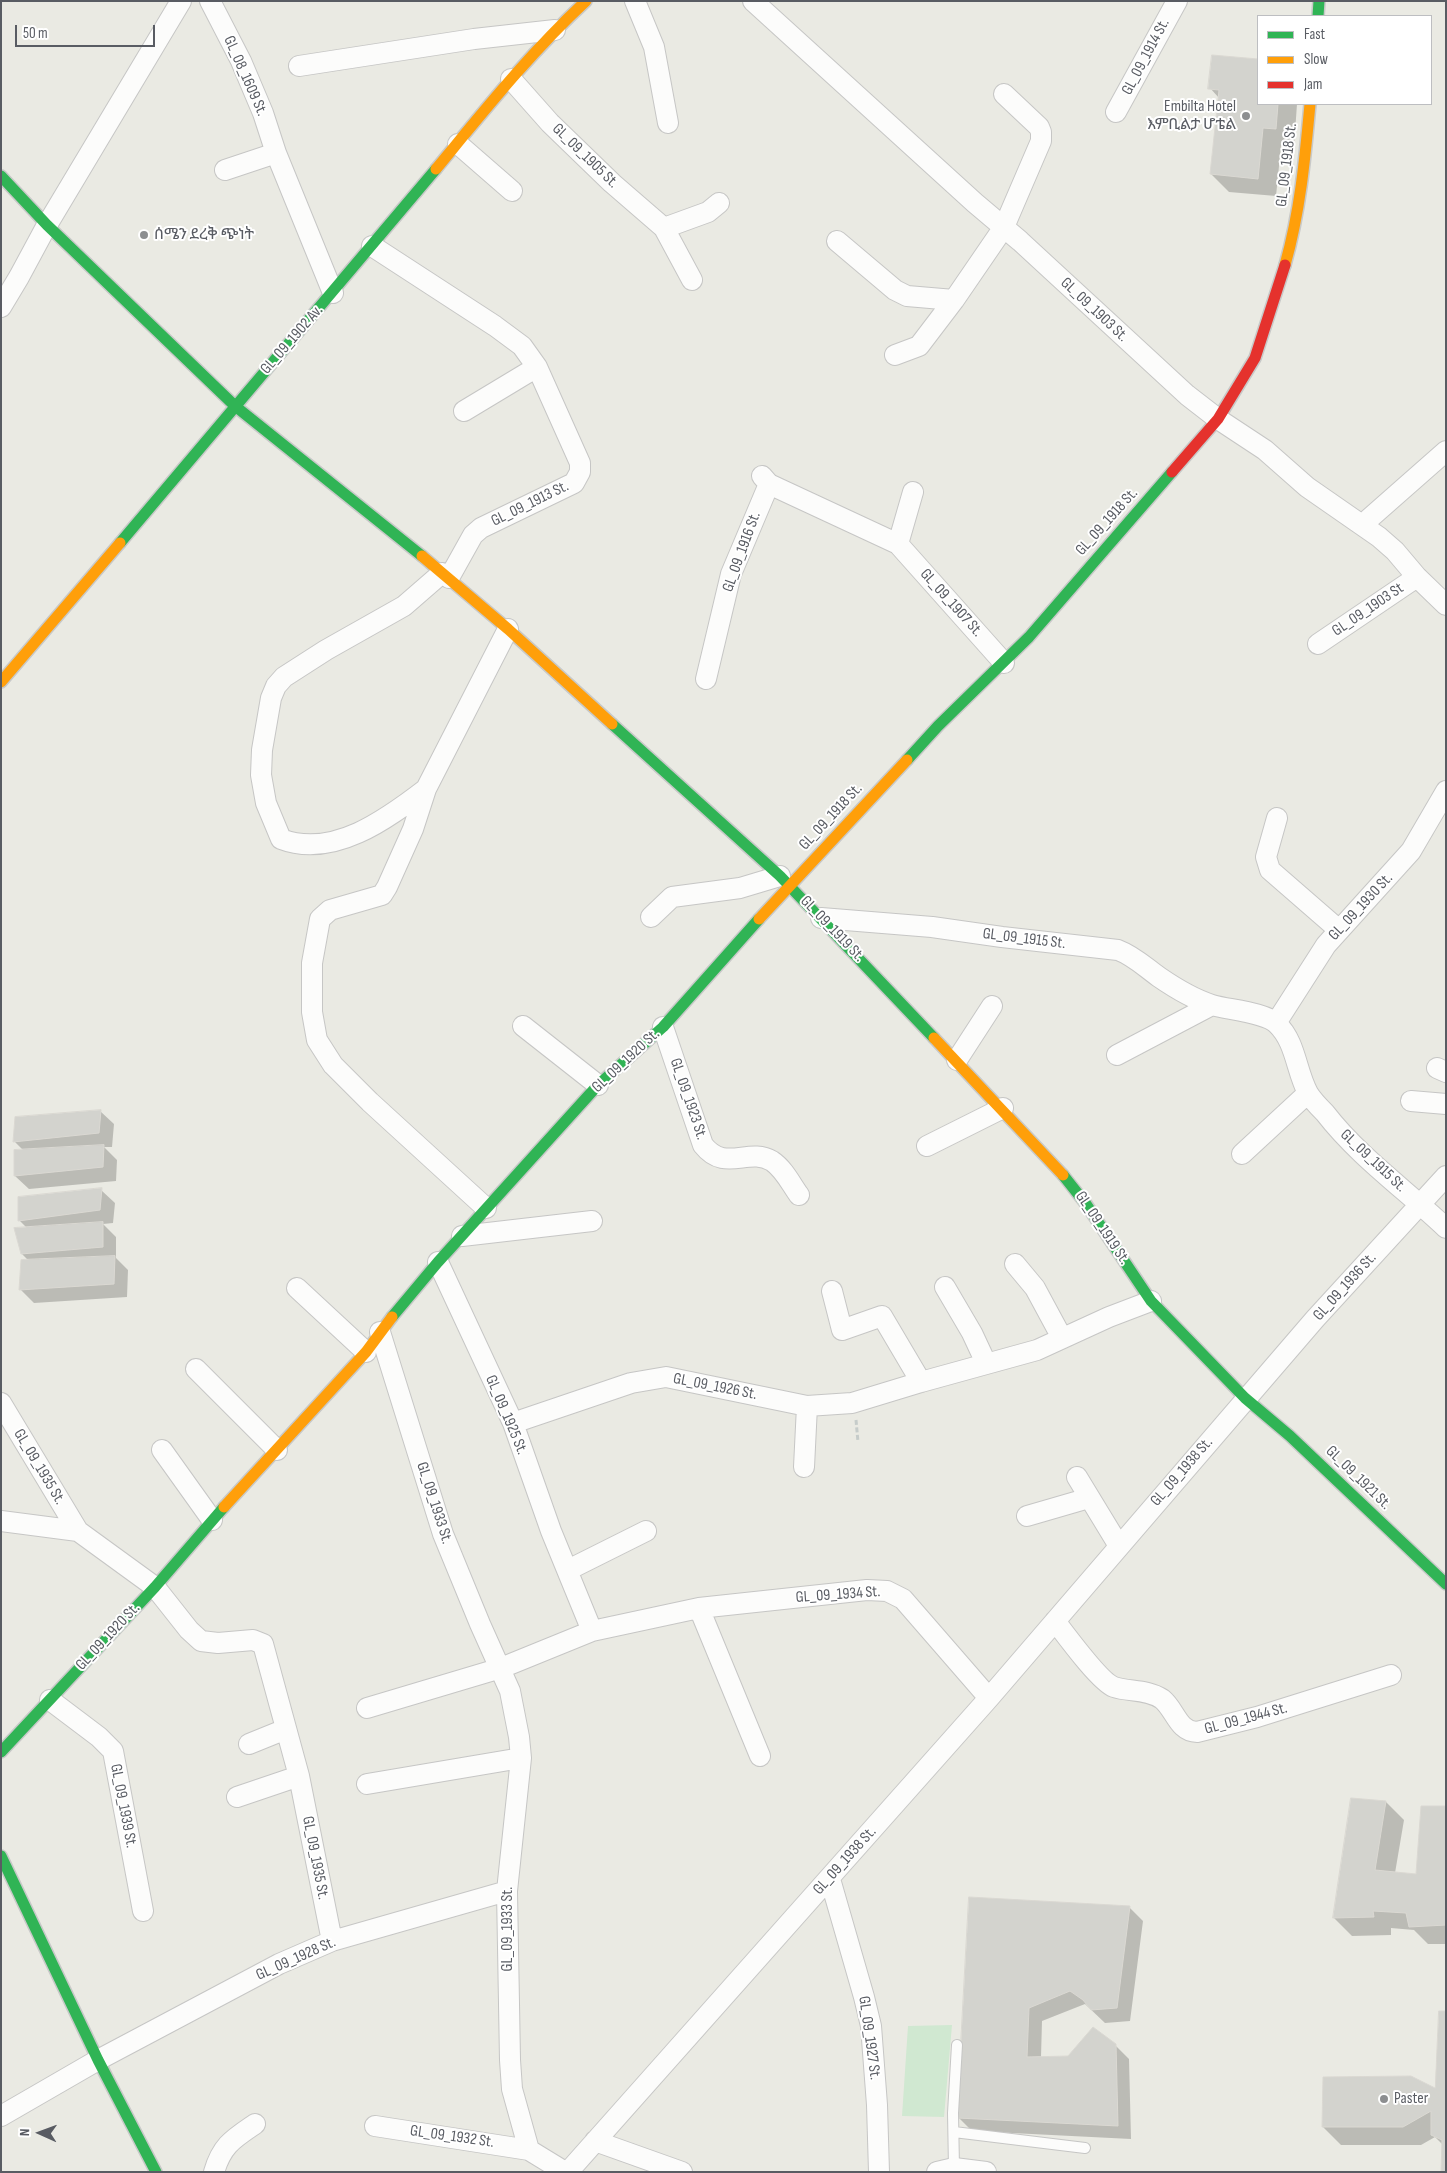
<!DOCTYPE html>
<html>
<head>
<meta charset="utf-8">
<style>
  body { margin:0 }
  #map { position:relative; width:1447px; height:2173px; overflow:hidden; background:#eaeae3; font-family:"Sofia Sans Condensed",sans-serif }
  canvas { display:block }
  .frame { position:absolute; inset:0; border:2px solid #595c63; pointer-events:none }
  .legend { position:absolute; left:1257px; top:15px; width:175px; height:90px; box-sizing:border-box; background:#fff; border:1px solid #bdbec1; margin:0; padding:6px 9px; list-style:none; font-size:15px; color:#595c63 }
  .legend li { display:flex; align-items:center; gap:10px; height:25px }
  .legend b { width:25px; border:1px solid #bdbec1 }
  .north { position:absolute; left:15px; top:2108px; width:50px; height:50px; -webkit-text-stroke:4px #fff; paint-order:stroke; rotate:272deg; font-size:14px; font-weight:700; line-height:20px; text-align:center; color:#595c63 }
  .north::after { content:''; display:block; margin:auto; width:18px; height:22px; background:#595c63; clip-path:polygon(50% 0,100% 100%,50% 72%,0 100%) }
  .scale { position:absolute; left:15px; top:25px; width:140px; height:22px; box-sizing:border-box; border:2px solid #595c63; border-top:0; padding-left:6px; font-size:15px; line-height:18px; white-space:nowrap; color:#595c63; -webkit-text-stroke:4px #fff; paint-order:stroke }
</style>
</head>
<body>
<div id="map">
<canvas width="1447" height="2173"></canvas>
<div class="frame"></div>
<ul class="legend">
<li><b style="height:6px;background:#30b455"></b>Fast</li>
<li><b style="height:6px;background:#ff9f0a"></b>Slow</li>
<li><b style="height:6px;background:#e5322d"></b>Jam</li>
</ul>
<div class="north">N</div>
<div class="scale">50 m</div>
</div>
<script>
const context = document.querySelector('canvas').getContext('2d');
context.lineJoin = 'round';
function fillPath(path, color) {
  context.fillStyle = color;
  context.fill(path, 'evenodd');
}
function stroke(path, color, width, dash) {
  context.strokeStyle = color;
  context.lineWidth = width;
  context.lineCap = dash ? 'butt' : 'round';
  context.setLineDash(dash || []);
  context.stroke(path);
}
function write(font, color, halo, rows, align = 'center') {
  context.font = font + ' "Sofia Sans Condensed","Noto Sans Ethiopic",sans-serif';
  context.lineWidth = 4;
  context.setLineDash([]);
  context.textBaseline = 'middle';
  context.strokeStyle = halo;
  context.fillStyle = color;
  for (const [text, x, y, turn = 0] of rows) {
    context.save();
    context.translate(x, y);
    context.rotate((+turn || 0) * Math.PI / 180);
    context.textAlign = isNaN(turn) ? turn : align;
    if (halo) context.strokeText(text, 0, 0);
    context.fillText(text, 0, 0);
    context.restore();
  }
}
const green = new Path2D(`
  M952,2025L944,2117L902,2116L908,2026Z`);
const shadow = new Path2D(`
  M1213,56L1258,61V104H1297L1294,147L1281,146L1276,196L1229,192L1211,174L1219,98L1210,88Z
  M100,1111L114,1124L112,1147H104L117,1160L116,1181L29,1189L15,1176L16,1151H24L15,1142L16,1118Z
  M101,1190L115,1203L113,1223L103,1224L116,1237V1258L128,1270L127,1297L34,1303L21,1290L29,1261L22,1254L28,1229L19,1220Z
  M1352,1799L1386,1802L1404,1820L1395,1873L1417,1876L1446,1807V1944H1428L1414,1930L1391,1928V1935L1352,1936L1334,1918Z
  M970,1899L1129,1907L1143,1921L1130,2021L1105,2023L1085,2004L1042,2021L1041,2057H1069L1115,2045L1129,2059L1131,2139L972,2131L958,2117Z
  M1437,2090L1443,2145L1435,2137L1421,2145H1341L1323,2127Z`);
const building = new Path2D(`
  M1212,55L1258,59V104H1278L1276,129L1263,128L1258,179L1210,174L1219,90L1208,89Z
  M101,1110L99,1133L13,1142L15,1117Z
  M104,1145L103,1167L14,1176V1150Z
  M102,1188L100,1210L18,1221V1197Z
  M103,1222V1247L21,1254L14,1228Z
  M115,1256L114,1284L19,1290L21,1260Z
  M1351,1798L1386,1801L1375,1870L1416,1874L1421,1806H1446V1925L1409,1927L1406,1913L1373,1911L1374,1917L1333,1918Z
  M969,1897L1130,1906L1117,2008L1091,2010L1083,2000L1070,1991L1029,2008L1027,2057L1068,2056L1093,2027L1116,2044L1118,2126L957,2118Z
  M1439,2011H1446V2172H1441L1442,2140L1431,2135V2111L1403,2127H1322L1323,2077L1411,2076L1435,2088Z`);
const path = new Path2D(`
  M856,1420L858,1442`);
const lane = new Path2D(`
  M954,2132L1085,2148
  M954,2168L953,2113L957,2045`);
const street = new Path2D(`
  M210,1L241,61L263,113L276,153L333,293
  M635,1L654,47L668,123
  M753,1L975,203L1020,241L1187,395L1218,419L1265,450L1307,487L1379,537L1395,551L1417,577L1446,605
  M299,66L474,39L555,30
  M511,79L550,123L612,183L664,228L692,280
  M1116,112L1177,1
  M458,144L512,191
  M225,170L276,153
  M664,228L708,212L719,203
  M837,241L895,290L907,296L954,300
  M372,246L495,326L522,346L537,367L580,463V472L574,483L481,528L473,535L449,578
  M1,307L19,277L47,225L181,1
  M895,355L919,346L954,300L1004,227L1041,141V132L1039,127L1004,94
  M464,411L537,367
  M762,476L769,484L898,544L1004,663
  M1362,525L1446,451
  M898,544L913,492
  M1318,644L1417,577
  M706,679L731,574L769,484
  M426,789C387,819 333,859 281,839L266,803L261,775L262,750L271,698L276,686L284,677L326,650L404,606L442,573
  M1277,818L1266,857L1270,870L1339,930
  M651,917L672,897L740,888L780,876
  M821,918L932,927L1002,937L1118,950C1134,956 1145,967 1159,977C1175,988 1193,999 1212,1005C1229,1010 1265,1012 1277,1024C1296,1042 1296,1071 1308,1093C1312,1100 1319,1107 1325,1113C1359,1157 1406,1190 1446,1228
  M1276,1023L1326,945L1411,851L1446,791
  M523,1026L598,1085
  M663,1027L703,1145C725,1173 748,1147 772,1161C784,1169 791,1184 799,1195
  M1117,1055L1212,1005
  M957,1060L992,1006
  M1437,1068L1446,1072
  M1411,1101L1446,1104
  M927,1146L1003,1108
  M1242,1154L1308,1093
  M486,1208L370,1102L333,1065L317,1040L312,1012V963L320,919L330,910L382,895L387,887L413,829L426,789L508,629
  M462,1236L592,1221
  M438,1262L513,1423L551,1531L592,1631
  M1015,1264L1035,1288L1062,1338
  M945,1287L972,1333L986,1363
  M297,1288L366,1352
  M832,1291L842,1330L882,1316L921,1382
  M380,1332L443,1534L480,1624L510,1691L519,1737L521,1758L507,1891L510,2060L512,2089L529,2150L565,2172
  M196,1369L277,1450
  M1,1403L78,1531L155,1587L189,1630L201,1641L218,1643L253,1640L263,1644L299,1776L332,1941
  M513,1423L631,1383L666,1377L807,1406L852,1403L921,1382L1037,1350L1109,1317L1151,1301
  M162,1450L212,1520
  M804,1467L807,1406
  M1077,1477L1119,1546
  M1027,1516L1089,1498
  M1,1521L78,1531
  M568,1570L646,1531
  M699,1608L760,1756
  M1055,1621C1065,1634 1100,1682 1114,1687C1129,1692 1147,1689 1162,1699C1175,1709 1178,1732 1197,1732L1257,1717L1391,1675
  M50,1700L99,1737L113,1751L143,1911
  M367,1708L501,1668L592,1631L699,1608L867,1590L887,1591L903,1599L989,1698
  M249,1744L286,1729
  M367,1784L521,1758
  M237,1797L299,1776
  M830,1879L864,1997L871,2026L877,2105L879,2172
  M1,2116L98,2060L279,1964L332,1941L507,1891
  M375,2126L529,2150
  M595,2141L682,2172
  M214,2172C222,2145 233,2139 255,2124
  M568,2172L989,1698L1315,1319L1446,1176
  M937,2172L954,2168L986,2172`);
const fast = new Path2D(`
  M1318,16L1319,1
  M1,176L47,225L235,406L422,556
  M120,543L436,169
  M612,724L780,876L934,1038
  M907,760L938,726L1029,637L1172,472
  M1063,1175L1086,1204L1151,1301L1245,1398L1290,1436L1446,1584
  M392,1317L438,1262L598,1085L663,1027L759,919
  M1,1752L155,1587L224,1507
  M1,1856L98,2060L156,2172`);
const slow = new Path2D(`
  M436,169C484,111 531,52 586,1
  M1285,265C1300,212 1305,159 1310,104
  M422,556L508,629L612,724
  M1,682L120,543
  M759,919L907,760
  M934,1038L1063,1175
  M224,1507L366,1352L392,1317`);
const jam = new Path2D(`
  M1172,472L1218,419L1255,358L1285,265`);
const markers = [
  [1246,116,5,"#8c8e90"],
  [144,235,5,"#8c8e90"],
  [1384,2099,5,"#8c8e90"]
];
const streetNames = [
  ["GL_09_1914 St.",1146,57,-62],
  ["GL_08_1609 St.",245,76,66],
  ["GL_09_1905 St.",585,156,44],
  ["GL_09_1918 St.",1287,165,-83],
  ["GL_09_1903 St.",1094,310,43],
  ["GL_09_1902 Av.",292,340,-49],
  ["GL_09_1913 St.",530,504,-26],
  ["GL_09_1918 St.",1107,522,-48],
  ["GL_09_1916 St.",742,552,-70],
  ["GL_09_1907 St.",951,603,48],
  ["GL_09_1903 St",1368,610,-34],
  ["GL_09_1918 St.",831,817,-47],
  ["GL_09_1930 St.",1361,907,-47],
  ["GL_09_1919 St.",832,929,46],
  ["GL_09_1915 St.",1024,939,7],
  ["GL_09_1920 St.",626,1061,-43],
  ["GL_09_1923 St.",688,1099,71],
  ["GL_09_1915 St.",1373,1161,43],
  ["GL_09_1919 St.",1102,1228,56],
  ["GL_09_1936 St.",1345,1287,-48],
  ["GL_09_1926 St.",715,1387,11],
  ["GL_09_1925 St.",506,1415,67],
  ["GL_09_1935 St.",39,1467,59],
  ["GL_09_1938 St.",1182,1472,-49],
  ["GL_09_1921 St.",1358,1478,44],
  ["GL_09_1933 St.",434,1503,72],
  ["GL_09_1934 St.",838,1595,-4],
  ["GL_09_1920 St.",108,1637,-47],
  ["GL_09_1944 St.",1246,1719,-15],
  ["GL_09_1939 St.",123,1806,79],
  ["GL_09_1935 St.",315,1858,79],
  ["GL_09_1938 St.",845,1861,-48],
  ["GL_09_1933 St.",508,1929,-90],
  ["GL_09_1928 St.",296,1959,-24],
  ["GL_09_1927 St.",869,2038,82],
  ["GL_09_1932 St.",452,2137,8]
];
const poiNames = [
  ["Embilta Hotel",1236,107,"right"],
  ["እምቢልታ ሆቴል",1236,125,"right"],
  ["ሰሜን ደረቅ ጭነት",154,235],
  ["Paster",1394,2099]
];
fillPath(green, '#d0e8d1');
fillPath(shadow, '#0003');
fillPath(building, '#d3d3ce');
stroke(building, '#dad8d2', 1);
stroke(lane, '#c6c6c5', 12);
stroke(street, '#c6c6c5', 22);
stroke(fast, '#c8c9c8', 14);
stroke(slow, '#c8c9c8', 14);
stroke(jam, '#c8c9c8', 14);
stroke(path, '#c6ccca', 3, [5, 2.5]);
stroke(lane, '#fcfcfb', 10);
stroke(street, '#fcfcfb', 20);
stroke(fast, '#30b455', 11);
stroke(slow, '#ff9f0a', 11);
stroke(jam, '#e5322d', 11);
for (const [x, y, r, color] of markers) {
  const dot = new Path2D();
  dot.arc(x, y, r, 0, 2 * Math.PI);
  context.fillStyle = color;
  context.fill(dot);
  stroke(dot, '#fff', 2);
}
write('16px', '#595c63', '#fff', streetNames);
write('16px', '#595c63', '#fff', poiNames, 'left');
</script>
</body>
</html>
